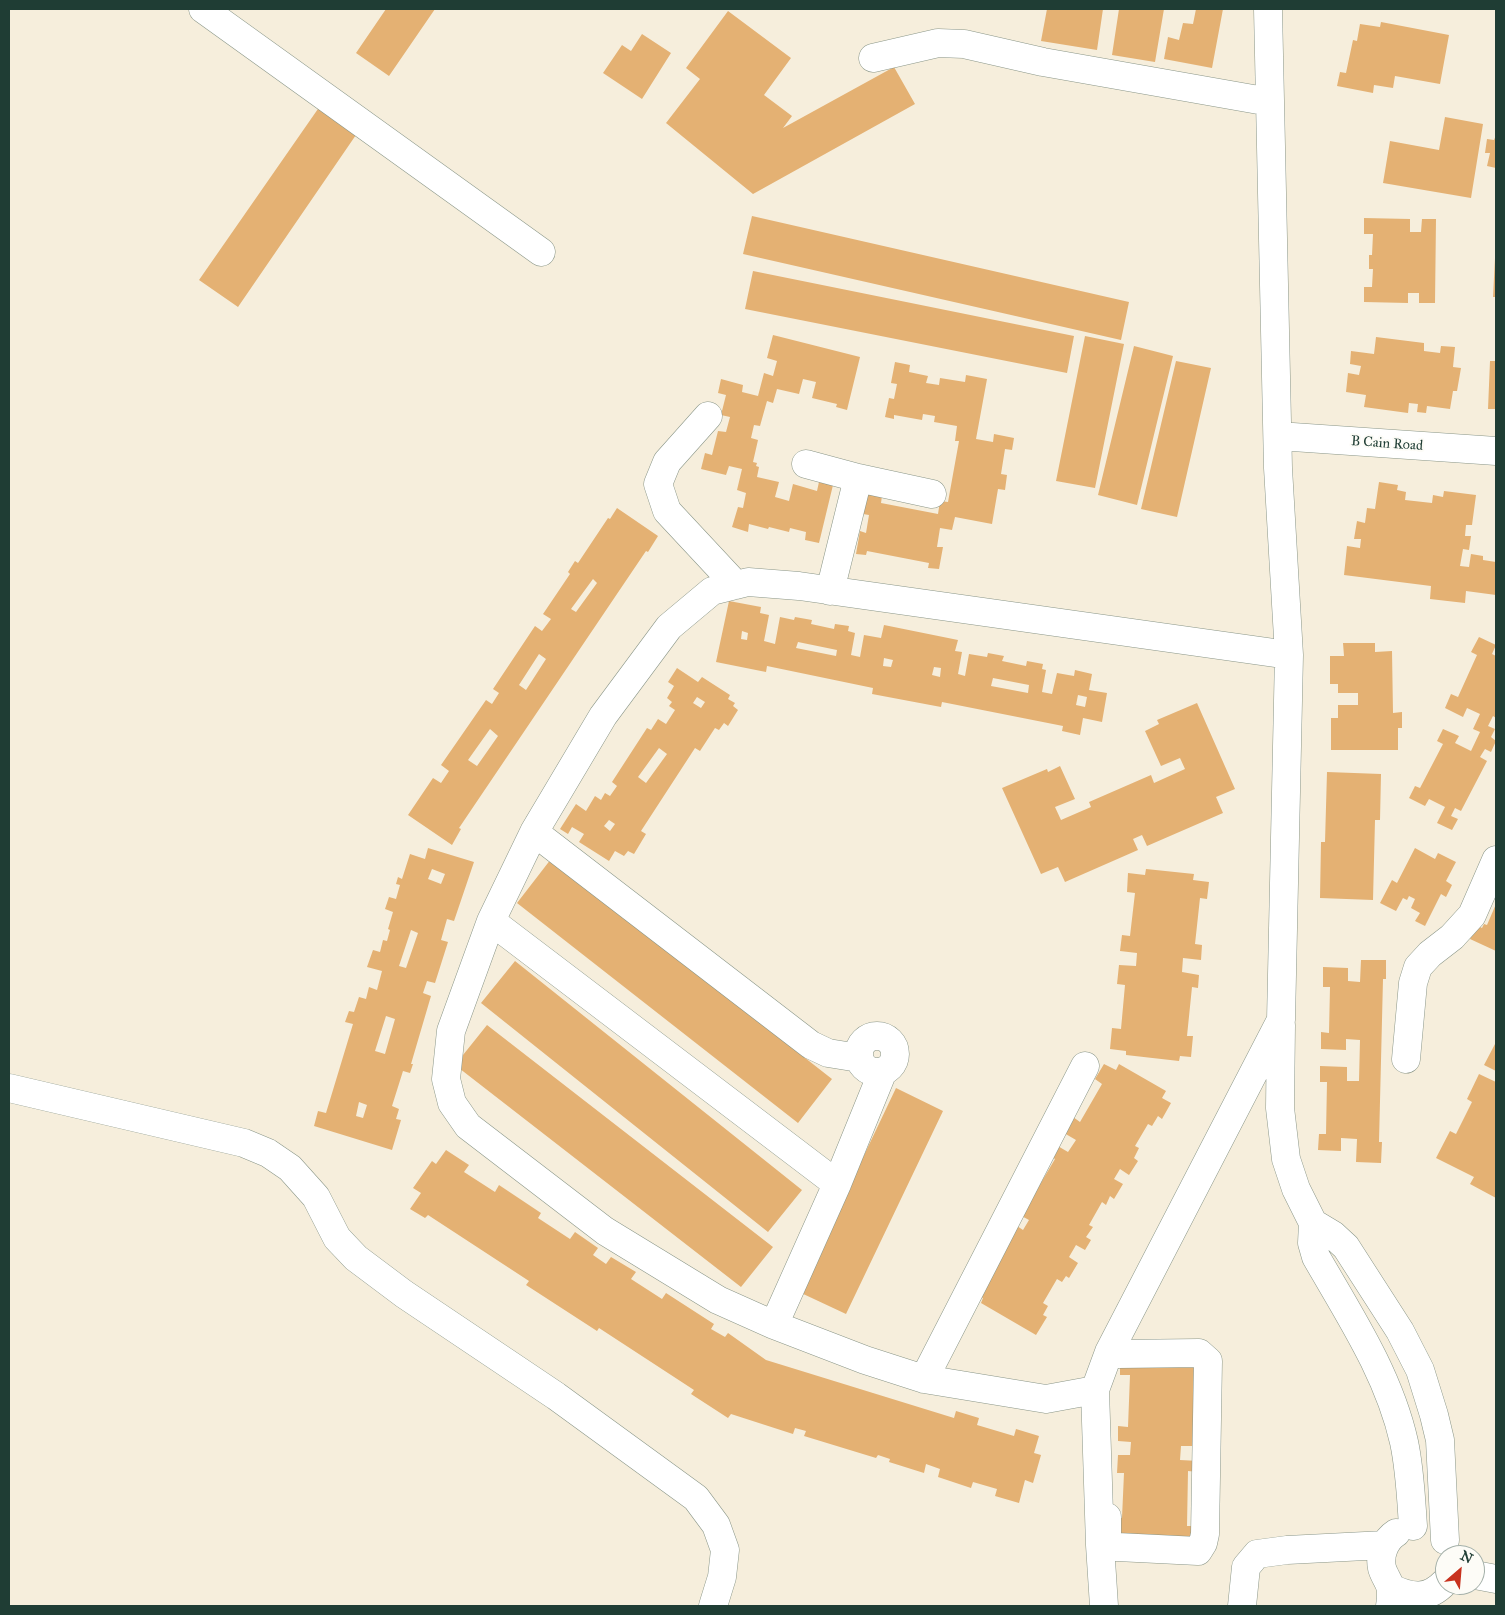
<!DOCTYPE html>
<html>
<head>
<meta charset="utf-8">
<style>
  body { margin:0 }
  #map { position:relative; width:1505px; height:1615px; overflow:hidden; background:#f6eedc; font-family:"IM FELL Great Primer",serif }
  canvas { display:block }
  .frame { position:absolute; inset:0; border:10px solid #1f3d34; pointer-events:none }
  .north { position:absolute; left:1435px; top:1545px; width:50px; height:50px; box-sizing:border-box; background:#fdfcf7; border:1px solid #a4b0a9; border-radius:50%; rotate:27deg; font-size:14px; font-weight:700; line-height:20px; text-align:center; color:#1f3d34 }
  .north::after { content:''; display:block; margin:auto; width:18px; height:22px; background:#c8321e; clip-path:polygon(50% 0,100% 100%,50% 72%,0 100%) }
</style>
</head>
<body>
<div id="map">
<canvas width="1505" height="1615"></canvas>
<div class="frame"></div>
<div class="north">N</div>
</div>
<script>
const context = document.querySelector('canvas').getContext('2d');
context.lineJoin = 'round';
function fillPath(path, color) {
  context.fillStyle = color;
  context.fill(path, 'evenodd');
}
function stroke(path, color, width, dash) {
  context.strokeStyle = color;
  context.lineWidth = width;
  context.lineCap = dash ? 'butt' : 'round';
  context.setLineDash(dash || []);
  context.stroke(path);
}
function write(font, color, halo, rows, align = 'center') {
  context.font = font + ' "IM FELL Great Primer",serif';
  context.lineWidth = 4;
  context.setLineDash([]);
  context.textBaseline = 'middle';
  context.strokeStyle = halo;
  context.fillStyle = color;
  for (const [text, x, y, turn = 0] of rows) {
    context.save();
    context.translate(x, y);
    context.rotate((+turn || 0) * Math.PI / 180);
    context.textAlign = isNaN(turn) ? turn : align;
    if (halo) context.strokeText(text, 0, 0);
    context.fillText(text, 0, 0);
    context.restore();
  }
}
const building = new Path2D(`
  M386,9H435L389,76L356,53Z
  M1047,9H1103L1097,50L1041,41Z
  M1119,9H1164L1155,62L1112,55Z
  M1196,9H1223L1212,68L1164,59L1168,37L1179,40L1183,23L1193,24Z
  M728,11L791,58L764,95L792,116L783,128L894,67L915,104L753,194L666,123L700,79L686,68Z
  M1381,22L1449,35L1440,84L1395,76L1393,88L1374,85L1373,93L1337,86L1340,72L1346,73L1353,40L1357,41L1360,24L1380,27Z
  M642,34L671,53L642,99L603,73L622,45L631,51Z
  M320,106L358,132L238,307L199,280Z
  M1445,117L1483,124L1471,198L1383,183L1390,141L1439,150Z
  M1496,135V168L1487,166L1490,153H1485L1487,139L1494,140Z
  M752,216L1129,302L1121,340L743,254Z
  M1364,218L1410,219V232H1421L1422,219H1436L1435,303H1419V293H1408V303L1364,302V287H1372L1373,269H1369V255H1372L1373,234H1364Z
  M1495,258H1496V297H1493Z
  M753,271L1074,336L1067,373L745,309Z
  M773,335L860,357L847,410L836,407L837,404L812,398L816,382L803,379L799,394L777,389L773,403L767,401L760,426L754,425L751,438L758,440L753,462L757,463L756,466L759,467L757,477L779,482L775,497L789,501L793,484L817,491L819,482L833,485L819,543L805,540L806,532L790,528L789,532L769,527L768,529L749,524L748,532L732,527L738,507L743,508L746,493L737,490L742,469L729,466L726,475L701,469L705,453L712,455L718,431L726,432L730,417L721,415L726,395L718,393L721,379L743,385L742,392L758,396L764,373L773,376L777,361L767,358Z
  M1085,336L1124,344L1095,488L1056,481Z
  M1376,337L1424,343V351L1440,353L1441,346L1455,347L1453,367L1461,368L1457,391H1453L1450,409L1427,406L1426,413L1417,412L1418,404L1409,403L1408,413L1364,407L1366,395L1346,392L1348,373L1359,375L1361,366L1350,364L1351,351L1374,354Z
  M1134,346L1173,356L1137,505L1098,495Z
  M1176,361L1211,368L1177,517L1141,509Z
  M1490,361H1496V409H1488Z
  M895,362L910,365L909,372L928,376L926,383L939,385L940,378L965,382L966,375L987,379L976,439L993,442L994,434L1014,438L1012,450L1005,449L1001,474L1007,475L1005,490L998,489L992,524L955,517L952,530L940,528L937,547H943L939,569L928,568L929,563L867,551L866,555L856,554L860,531L866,533L869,515L863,514L867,493L882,496L881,503L938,514L940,501L948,502L959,441H955L957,426L934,422L935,416L923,414L922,420L894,415V419L885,417L889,398L894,399L897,384L891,383Z
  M1379,482L1398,485L1397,490L1406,492L1405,500L1432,503L1433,495L1443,497L1444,491L1476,495L1472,525H1466L1465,536H1471L1469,550L1463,549L1460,566L1469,567L1471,554L1483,556V560L1496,562V595L1466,591L1465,603L1430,599L1431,586L1344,575L1347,546L1360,548L1361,539H1354L1357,521L1365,523L1367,508L1375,509Z
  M617,508L658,536L648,552L646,551L459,828L461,829L452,845L408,815L433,778L441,783L449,771L441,765L486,700L492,704L499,693L493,689L535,626L542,631L551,619L543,614L570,574L568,572L575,561L578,563L608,518L610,519ZM593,579L597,583L576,612L571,609ZM539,654L546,659L526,690L519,685ZM490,729L498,736L477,766L468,760Z
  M729,601L761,607L760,613L769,615L764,641L775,644L780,617L794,620L795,617L812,620L811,624L834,629L835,624L849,626L848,631L855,633L851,655L860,657L864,635L881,638L884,625L958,640L955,651L962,652L958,674L965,676L969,654L987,657L988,653L1004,656L1002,661L1026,666L1027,661L1043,664L1042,669L1046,670L1042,692L1052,694L1057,673L1074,676L1075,670L1092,674L1089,690L1107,693L1102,722L1083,718L1080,735L1062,731L1063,726L942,702L941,707L872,694L873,688L767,666L766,672L716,662ZM742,631L748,633L747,640L741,639ZM798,642L837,650L836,656L796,648ZM884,658L893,660L891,667L883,666ZM934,667L941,668L940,677L932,675ZM993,678L1029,685L1028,693L991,686ZM1078,695L1087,697L1085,707L1076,705Z
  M1479,637L1496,645L1492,654L1496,656V718L1493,716L1488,726L1495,729L1491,737L1496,741L1491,752L1485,749L1480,757L1487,761L1461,811L1455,808L1451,816L1458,819L1452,830L1437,823L1445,807L1429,799L1425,806L1409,798L1415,786L1420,788L1443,744L1437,741L1443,729L1459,736L1455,743L1471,751L1480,732L1473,729L1480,714L1467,708L1463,717L1445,708L1451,694L1458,697L1477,655L1471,652Z
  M1343,643H1375V652L1392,651L1393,713L1402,712V728H1398V750H1331V718H1338V705H1358V693H1338V684H1330V656H1344Z
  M677,668L698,682L702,677L730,695L728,699L735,703L733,706L738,710L728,726L724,723L719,730L715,728L700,751L695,748L641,831L646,834L634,854L628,851L624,856L615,851L609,861L579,842L584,834L572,827L568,834L560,829L576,804L586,811L595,796L601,800L605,793L610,796L617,786L612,782L647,728L651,730L658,719L666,724L675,710L669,706L672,702L667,698L674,686L668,682ZM697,697L705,702L701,708L693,703ZM659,748L667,754L646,783L638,777ZM609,820L615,824L610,831L604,826Z
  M1197,703L1235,789L1216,797L1223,813L1147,846L1142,835L1133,839L1138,850L1065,882L1058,867L1041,874L1002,788L1047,769L1048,772L1060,766L1075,799L1055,807L1061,820L1091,807L1089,802L1151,775L1154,783L1185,769L1180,758L1161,766L1145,731L1159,724L1157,720Z
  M1327,772L1381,774L1380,820H1375L1373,900L1320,898L1321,842H1325Z
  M428,848L474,862L454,921L447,919L441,940L448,942L435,983L427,981L423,993L431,996L411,1064H413L410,1073L403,1071L392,1106L399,1109L396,1119L401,1120L392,1150L314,1126L318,1111L326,1113L353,1024L345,1022L349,1011L354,1012L359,997L366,999L369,987L377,990L382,971L367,967L373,950L380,952L383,940L387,941L390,930L388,929L393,912L385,909L389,897L396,899L400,885L396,884L398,877L402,879L410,854L425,859ZM432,869L445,874L441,884L428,879ZM411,930L418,933L406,968L399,966ZM386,1016L395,1019L385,1054L375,1051ZM359,1102L367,1105L363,1118L356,1116Z
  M1415,848L1435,859L1438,853L1456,862L1446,881L1452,885L1446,897L1441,894L1425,926L1415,921L1420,913L1411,908L1415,899L1409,896L1407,900L1403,898L1396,911L1380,903L1392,880L1397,883Z
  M551,859L832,1079L798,1123L517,903Z
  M1146,869L1194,874L1193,880L1209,882L1207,899L1200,898L1195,944L1202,945L1201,960L1183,958L1182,972L1199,975L1198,988L1192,987L1187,1036H1193L1191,1057L1180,1056L1179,1061L1126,1055V1051L1110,1049L1112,1028L1121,1029L1125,985L1117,984L1119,965L1136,966L1137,953L1120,951L1122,935L1130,936L1135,893L1127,892L1128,873L1145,875Z
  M1496,904V951L1470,939L1476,925L1482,928L1484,924L1487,925Z
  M1361,960H1386V979H1383L1379,1142H1382L1381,1163L1356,1162L1357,1139L1341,1138V1151L1318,1150L1319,1134H1326L1327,1082H1320V1066L1347,1067V1081H1359L1360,1040L1346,1039V1050L1321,1049V1032L1329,1033L1330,987H1323V967L1348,968V981L1360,982Z
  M515,961L802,1190L768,1232L481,1003Z
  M487,1025L773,1247L741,1287L455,1065Z
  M1495,1044L1496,1045V1071L1484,1065Z
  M1104,1064L1116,1070L1119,1064L1166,1091L1162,1098L1171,1103L1162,1119L1158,1116L1152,1126L1148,1124L1135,1146L1139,1148L1134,1158L1138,1161L1129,1175L1120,1169L1114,1179L1123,1184L1114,1199L1110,1196L1106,1205L1102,1202L1089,1225L1093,1227L1086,1237L1091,1240L1085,1250L1076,1245L1069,1257L1078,1263L1069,1278L1066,1276L1062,1282L1057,1279L1043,1303L1048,1306L1043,1315L1047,1317L1036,1335L981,1303L983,1298L971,1292L1011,1222L1023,1230L1029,1220L1016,1213L1029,1203L1055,1159L1049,1155L1056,1145L1068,1152L1076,1140L1064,1133L1073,1117L1080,1122L1102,1084L1095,1079Z
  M1479,1074L1496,1082V1198L1470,1184L1474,1177L1436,1158L1450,1131L1456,1134L1472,1102L1467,1099Z
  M896,1088L943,1111L846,1314L799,1292Z
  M446,1150L469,1165L464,1172L495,1192L499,1185L541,1213L538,1218L570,1239L575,1232L598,1248L593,1255L606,1264L611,1257L636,1272L631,1279L662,1299L666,1293L714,1324L711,1329L725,1337L728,1333L766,1360L954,1418L956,1411L979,1418L977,1425L1014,1436L1016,1429L1039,1436L1034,1453L1041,1455L1033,1483L1025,1480L1019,1503L995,1496L997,1489L973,1482L971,1488L938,1477L940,1469L926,1464L924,1473L889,1462L890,1459L878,1455L876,1458L804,1436L806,1431L795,1428L793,1434L731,1414L728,1418L691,1394L694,1390L599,1328L597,1331L526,1285L529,1281L428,1215L425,1218L410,1209L421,1193L413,1188L432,1161L436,1164Z
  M1120,1364L1201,1366L1199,1446H1181L1180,1460L1199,1461L1198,1472L1188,1471L1187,1526H1197L1196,1537L1115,1534V1517L1122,1518L1124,1473H1117L1118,1455H1130L1131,1442L1118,1441V1426L1128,1427L1130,1375H1120Z`);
const minor = new Path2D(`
  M203,9L541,252
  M873,58L938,43L964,44L1043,62L1270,102
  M708,416L667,462L658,484L667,511L736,585
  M1278,436L1496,451
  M806,464L858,478L830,591
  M858,478L932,494
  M534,832L811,1045L828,1053L859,1058
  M491,921L837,1184
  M1281,1025L1280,1108L1286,1159L1296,1189L1313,1223L1312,1243L1316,1257C1350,1316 1389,1375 1404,1442C1410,1470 1411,1498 1413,1526
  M859 1054a18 18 0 1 1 36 0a18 18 0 1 1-36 0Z
  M1406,1059L1413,983L1418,967L1430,954L1452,937L1472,915L1496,860
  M9,1088L244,1143L268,1153L290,1168L316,1197L337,1238L356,1258L404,1294L556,1396L696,1498L716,1525L725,1550L722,1577L713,1606
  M1313,1223L1333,1235L1346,1247L1400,1331L1420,1370L1434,1415L1440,1440L1445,1540
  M774,1325L837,1184L883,1071
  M924,1379L1085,1066
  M1095,1390L1046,1399L924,1379L865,1360L774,1325L718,1300L605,1231L468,1126L452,1103L446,1079L451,1031L491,921L534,832L603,716L669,627L712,591L748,582L799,586L1289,655
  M1107,1517V1537L1111,1545L1117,1547L1198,1551L1203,1543L1205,1534L1208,1361L1199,1353L1118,1354
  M1475,1575L1496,1579
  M1391,1588C1412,1598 1428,1600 1445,1582
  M1104,1606L1100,1545L1095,1390L1109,1352L1281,1020L1289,655L1278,468L1268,9
  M1242,1606L1246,1567L1257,1554L1287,1550L1385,1545
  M1390,1606C1391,1601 1391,1595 1391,1590C1390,1582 1384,1576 1382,1568C1379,1555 1385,1540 1396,1533`);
const streetNames = [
  ["B Cain Road",1387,444,4]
];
fillPath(building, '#e4b173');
stroke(minor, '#8a9688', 29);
stroke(minor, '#fff', 28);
write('14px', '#1f3d34', '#fdfcf7', streetNames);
</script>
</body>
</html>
